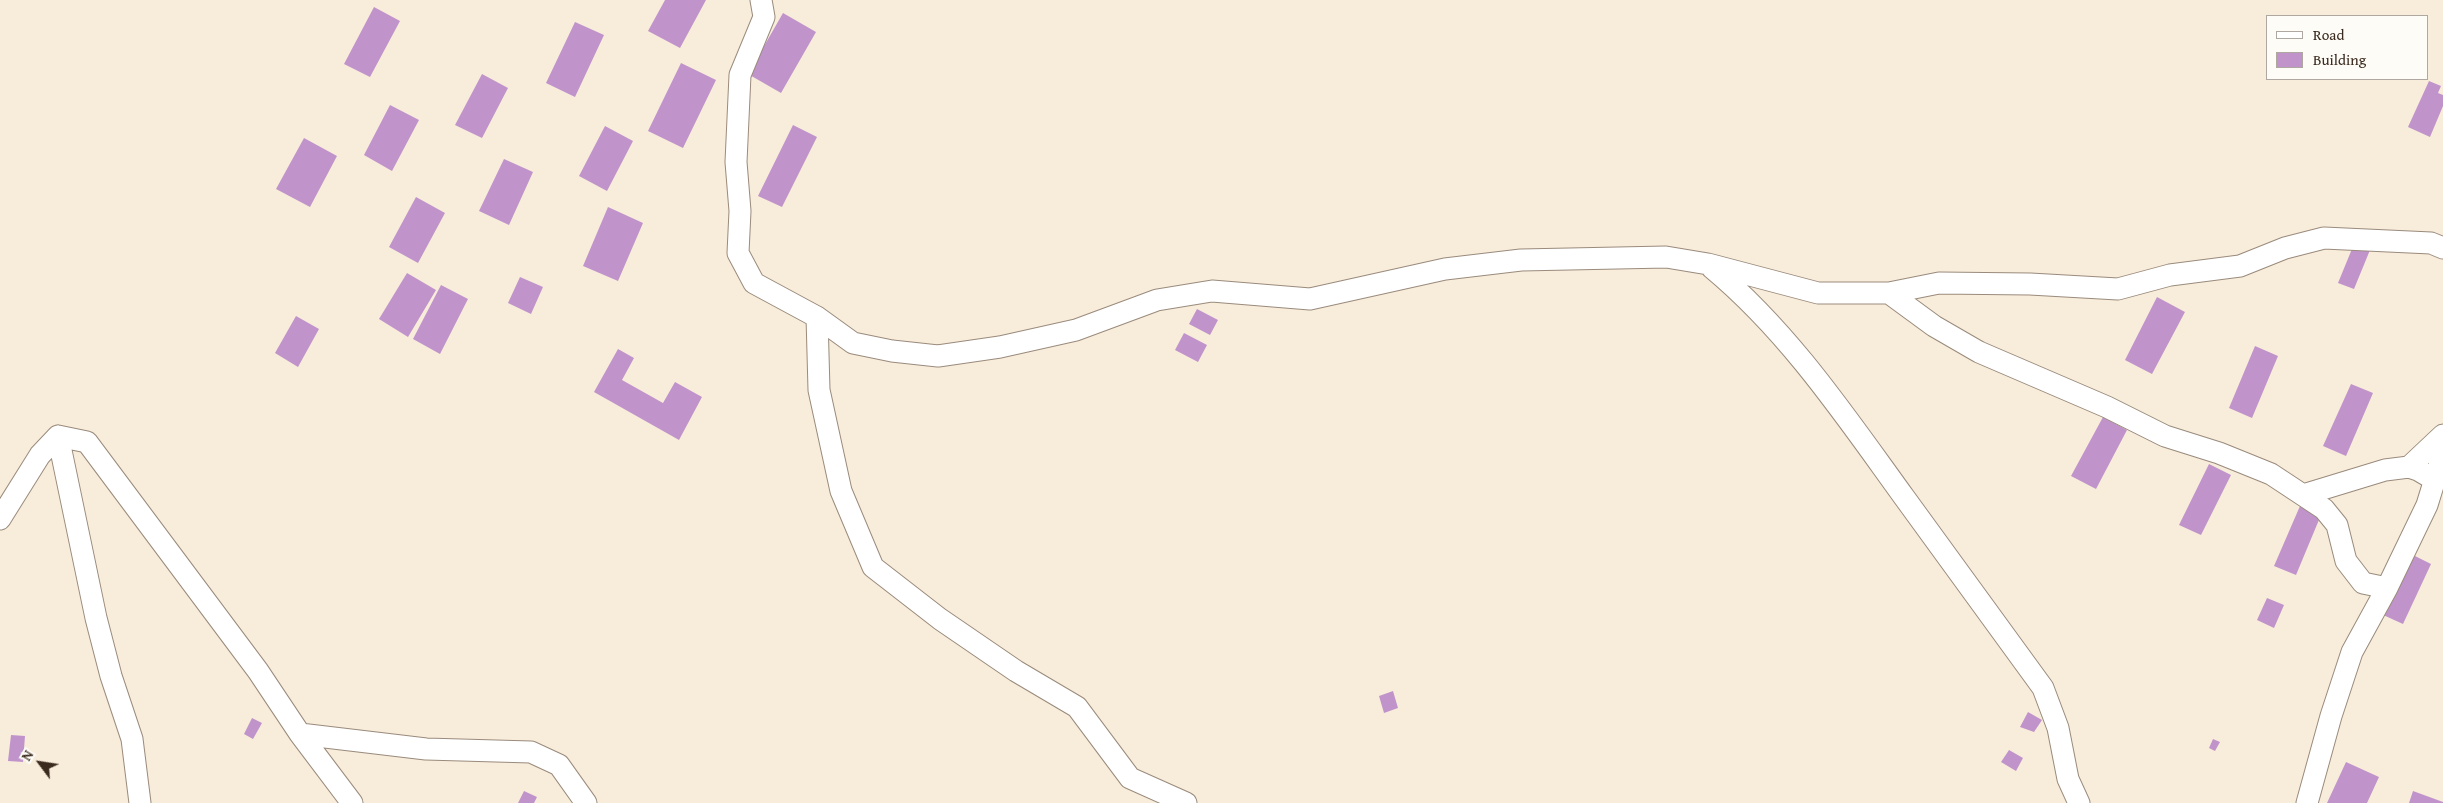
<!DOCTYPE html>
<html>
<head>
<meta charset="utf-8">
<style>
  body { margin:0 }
  #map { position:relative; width:2443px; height:803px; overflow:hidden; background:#f8ecdb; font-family:"Gentium Book Plus",serif }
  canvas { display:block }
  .legend { position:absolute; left:2266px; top:15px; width:162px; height:65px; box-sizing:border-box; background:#fdfcf7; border:1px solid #afa8a0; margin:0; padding:6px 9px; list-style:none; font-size:15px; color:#3b2a1e }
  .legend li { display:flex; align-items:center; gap:10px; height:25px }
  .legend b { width:25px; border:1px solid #afa8a0 }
  .north { position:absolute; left:15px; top:738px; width:50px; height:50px; -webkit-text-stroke:4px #fdfcf7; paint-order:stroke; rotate:301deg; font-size:14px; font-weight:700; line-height:20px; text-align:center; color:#3b2a1e }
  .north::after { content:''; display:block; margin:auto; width:18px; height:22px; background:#3b2a1e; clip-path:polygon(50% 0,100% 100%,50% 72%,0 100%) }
</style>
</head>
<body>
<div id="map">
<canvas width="2443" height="803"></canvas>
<ul class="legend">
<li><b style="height:6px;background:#fff"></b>Road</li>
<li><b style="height:14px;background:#c094cb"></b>Building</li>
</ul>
<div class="north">N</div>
</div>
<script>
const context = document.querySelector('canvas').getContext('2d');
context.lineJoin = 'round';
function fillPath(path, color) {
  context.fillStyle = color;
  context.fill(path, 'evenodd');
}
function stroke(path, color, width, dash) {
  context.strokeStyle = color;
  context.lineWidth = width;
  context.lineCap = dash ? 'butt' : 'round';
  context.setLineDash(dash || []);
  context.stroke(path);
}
const building = new Path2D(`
  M665,0H706L680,48L648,31Z
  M374,7L400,21L370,77L344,64Z
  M783,13L816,32L781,93L748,74Z
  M575,22L604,35L575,97L546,83Z
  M681,63L716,80L683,148L648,131Z
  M482,74L508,88L482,138L455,125Z
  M2429,81L2441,86L2438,93L2443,95V106L2430,137L2408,127Z
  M390,105L419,120L392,171L364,155Z
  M793,125L817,137L782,207L758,196Z
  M605,126L633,141L607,191L579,176Z
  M304,138L337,156L310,207L276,189Z
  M504,159L533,172L509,225L479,211Z
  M416,197L445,213L418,263L389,247Z
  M608,207L643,223L618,281L583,266Z
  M2354,244L2370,250L2354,289L2338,283Z
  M407,273L436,290L408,337L379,319Z
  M520,277L543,287L531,314L508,303Z
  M441,285L468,299L440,354L413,339Z
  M2157,297L2185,312L2152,374L2125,360Z
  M1197,309L1218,320L1210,335L1189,324Z
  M296,316L319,329L298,367L275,353Z
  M1184,333L1207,345L1198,362L1175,350Z
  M2255,346L2278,356L2252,418L2229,408Z
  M618,349L634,358L622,380L663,403L675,382L702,397L679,440L594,392Z
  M2351,384L2373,393L2346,456L2323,446Z
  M2103,417L2127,430L2096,489L2071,476Z
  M2209,464L2231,475L2201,535L2179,525Z
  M2300,506L2321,515L2296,575L2274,566Z
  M2411,554L2431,564L2403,624L2381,614Z
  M2267,598L2284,605L2274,628L2257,620Z
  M1393,691L1398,708L1384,713L1379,696Z
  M2028,712L2042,720L2034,732L2020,727Z
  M252,718L262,723L253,739L244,734Z
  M11,735L25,736L23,762L8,761Z
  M2213,739L2220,742L2215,751L2209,748Z
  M2009,750L2023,758L2016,771L2001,762Z
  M2346,762L2379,777L2367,803H2327Z
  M524,791L537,797L534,803H518Z
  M2413,791L2443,802V803H2409Z`);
const minor = new Path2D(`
  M761,0L764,17L740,75L736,162L740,211L738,253L754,283L817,317L853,343L892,351L938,356L1000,347L1076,330L1157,300L1212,291L1310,299L1445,269L1521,260L1666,257L1708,264L1818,293H1889L1939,283L2030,284L2118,289L2170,275L2240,266L2285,248L2324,238L2431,243L2443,248
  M1712,268C1789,332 1846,417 1904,497C1950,561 1997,624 2043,688L2058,728L2068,779L2079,803
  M1889,293L1934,326L1979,352L2107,407L2165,436L2219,453L2271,474L2324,509L2337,525L2346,561L2363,583L2387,588
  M817,317L819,390L841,491L873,567L940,619L1016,671L1077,707L1130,778L1186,803
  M58,436L87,442L258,671L300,734L352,803
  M58,436L96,618L111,676L132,739L140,803
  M2409,467L2443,435
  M2303,495L2385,470L2409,467L2418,470L2435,480
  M0,519L40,455L58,436
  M300,734L426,749L531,752L559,765L586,803
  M2307,803L2331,716L2352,652L2387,588L2427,505L2443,453`);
fillPath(building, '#c094cb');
stroke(minor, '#9a8b7c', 23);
stroke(minor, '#fff', 21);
</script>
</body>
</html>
